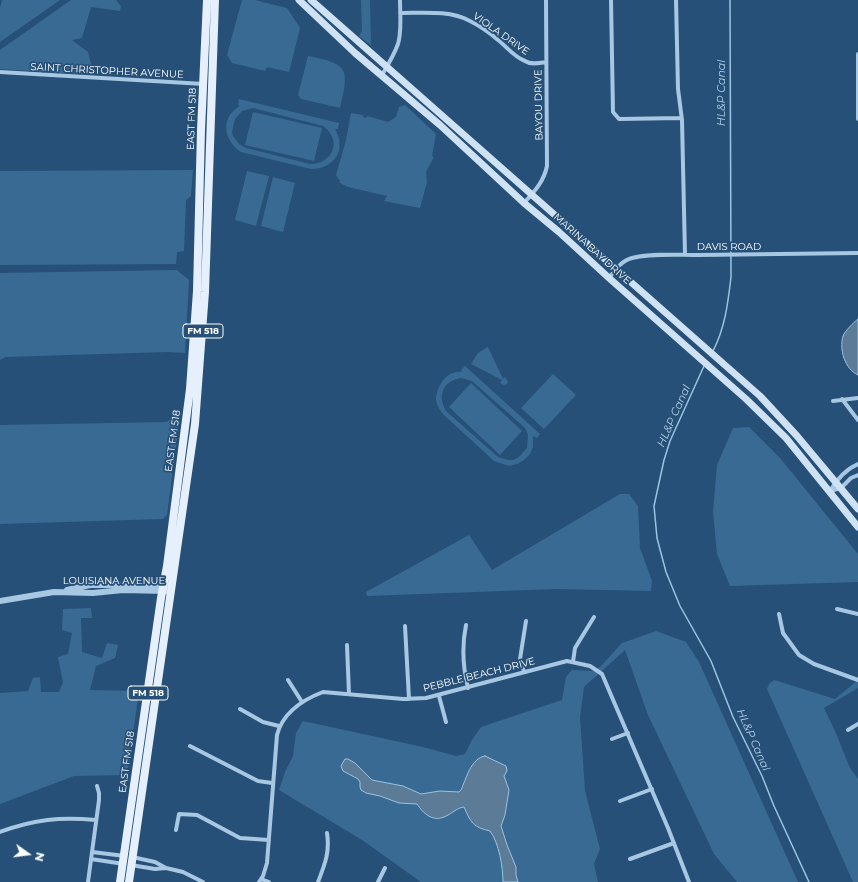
<!DOCTYPE html>
<html>
<head>
<meta charset="utf-8">
<style>
  body { margin:0 }
  #map { position:relative; width:858px; height:882px; overflow:hidden; background:#265077; font-family:Montserrat,sans-serif }
  canvas { display:block }
  .north { position:absolute; left:8px; top:834px; width:40px; height:40px; -webkit-text-stroke:3px #265077; paint-order:stroke; rotate:104deg; font-size:11px; font-weight:700; line-height:16px; text-align:center; color:#fff }
  .north::after { content:''; display:block; margin:auto; width:14px; height:18px; background:#fff; clip-path:polygon(50% 0,100% 100%,50% 72%,0 100%) }
</style>
</head>
<body>
<div id="map">
<canvas width="858" height="882"></canvas>
<div class="north">N</div>
</div>
<script>
const context = document.querySelector('canvas').getContext('2d');
context.lineJoin = 'round';
function fillPath(path, color) {
  context.fillStyle = color;
  context.fill(path, 'evenodd');
}
function stroke(path, color, width, dash) {
  context.strokeStyle = color;
  context.lineWidth = width;
  context.lineCap = dash ? 'butt' : 'round';
  context.setLineDash(dash || []);
  context.stroke(path);
}
function write(font, color, halo, rows, align = 'center') {
  context.font = font + ' Montserrat,sans-serif';
  context.lineWidth = 3.5;
  context.setLineDash([]);
  context.textBaseline = 'middle';
  context.strokeStyle = halo;
  context.fillStyle = color;
  for (const [text, x, y, turn = 0] of rows) {
    context.save();
    context.translate(x, y);
    context.rotate((+turn || 0) * Math.PI / 180);
    context.textAlign = isNaN(turn) ? turn : align;
    if (halo) context.strokeText(text, 0, 0);
    context.fillText(text, 0, 0);
    context.restore();
  }
}
const green = new Path2D(`
  M2,0H60L0,42V8Z
  M71,0H116L121,6L120,11L91,7L82,38L72,40L88,52L94,75L0,69V50Z
  M242,0H255L287,8L300,28L289,72L267,67L265,71L232,63L227,55Z
  M361,0H370L371,45L359,36L362,31Z
  M308,56C348,64 350,68 340,108L301,99L298,95Z
  M239,99L339,123L338,129H335C347,149 335,169 311,169L241,152C223,140 220,117 240,106L238,105ZM253,108L323,126C343,140 333,164 310,164L246,148L239,144L233,136L232,132L235,119L242,111Z
  M405,105L436,134L432,156L434,157L426,172L427,182L420,208L384,201L387,196L348,187L340,183V181L336,175L346,140L351,113L363,115V117L366,118L367,116L388,122L396,117L399,107Z
  M253,112L322,128L314,161L245,145Z
  M193,170L191,196L186,200L184,251L177,252L176,264L0,265V171Z
  M247,171L269,176L256,226L235,220Z
  M273,177L295,183L283,232L261,226Z
  M177,270L189,280L185,353L167,352L5,357L0,360V273Z
  M488,347L503,379L505,377L508,382L507,384L504,385L500,383L502,380L471,364L478,353Z
  M465,366L540,434L537,438L533,436V447L530,454L524,460L517,464L509,466L494,461L444,415C440,410 437,406 436,400C436,386 448,369 462,372L461,370ZM461,378L472,381L525,428L528,435L527,448L518,458L513,460H508L498,457L446,411C437,395 443,381 461,378Z
  M553,374L576,395L544,429L521,408Z
  M471,383L522,431L500,455L449,407Z
  M175,414L180,417L167,515L163,519L0,524V425L167,422Z
  M749,427L780,458L858,554V582L730,586L717,554L713,512L717,465L733,428Z
  M620,494H629L638,506L640,548L652,581L651,591L557,589L367,596L366,592L469,535L492,570Z
  M91,608L92,618H81L82,652L102,658L107,643L118,645L115,658L96,666L90,690L139,691L127,775L74,776L0,804V693L28,691L33,678L40,677L41,692H59L63,682L58,657L68,654L72,633L62,630L63,609Z
  M656,631L686,642L699,662L798,882H737L714,854L648,715L625,650L584,687L580,717L585,791L600,849L594,864L598,882H421L362,840L279,790L285,772L293,756L296,733L303,721L423,747L456,756L465,754L472,740L481,727L562,700L566,677L572,670L592,671L600,667L622,643Z
  M774,680L835,699L858,680V688L824,708L835,731L850,768L858,779V882H853L767,689L769,684Z`);
const water = new Path2D(`
  M858,319V375C845,369 839,350 843,336C845,331 853,323 858,319Z
  M485,756L506,766L507,771L504,776L509,790L505,815L501,826L507,845L516,867V875L518,882H503C503,867 499,843 490,831C473,827 471,823 464,807C456,808 452,814 444,817C432,822 423,813 417,804L399,803L380,796L366,793L361,790L360,787V782L358,779L343,771L341,766L345,759H348L355,763L372,780L403,786L421,794L440,791L459,792L461,790C466,779 471,758 485,756Z`);
const stream = new Path2D(`
  M713,351C725,328 728,303 731,277L730,0
  M704,366L670,441L664,460L654,506L657,538L666,572L680,606L711,661L733,717L762,776L774,806L809,882`);
const minor = new Path2D(`
  M611,0L613,112L619,119L681,118
  M676,0L678,89L682,120L685,255
  M400,13C422,13 450,10 470,21C480,26 490,33 498,40C507,47 514,57 525,61C531,65 539,63 546,62
  M858,54V119
  M0,72L204,84
  M382,75C388,65 394,55 398,44C402,31 400,14 400,0
  M524,203C535,191 544,181 547,166L546,0
  M609,278C615,270 621,261 632,258C653,253 677,255 699,255C752,254 805,254 858,253
  M842,399L858,420
  M833,401L858,398
  M830,491C836,481 846,469 858,464
  M830,491L841,488L851,478L858,475
  M837,609L858,614
  M779,614L783,633L799,655L814,664L858,680
  M466,625C462,645 463,668 468,688
  M405,626L409,699
  M347,645L349,694
  M573,662L575,648L594,617
  M524,672L520,659L526,621
  M288,680L302,702
  M439,696L446,722
  M240,709L263,722L279,726
  M848,730L858,724
  M612,739L628,733
  M190,746L258,781L272,783
  M620,801L652,789
  M176,830L179,814L197,815L240,838L269,840
  M0,832C35,819 60,817 96,820
  M92,852L125,856
  M132,857L155,862L166,868L183,872L203,882
  M91,859L124,864
  M630,859L674,843
  M131,865L155,869L166,868
  M261,879L269,882
  M88,882L99,800V793L97,786
  M259,882L263,876L267,863L277,735C283,712 302,700 323,692L403,699L426,698L567,661L590,666L602,674L668,828L689,882
  M318,882C325,864 330,852 327,833
  M378,882L385,868`);
const tertiary = new Path2D(`
  M67,590L90,585H168
  M0,601L54,592L93,593L123,590L166,591`);
const secondary = new Path2D(`
  M299,0L355,53L440,125L524,203L559,232L609,278L746,399L786,438L858,527
  M311,0L760,396L797,436L858,509`);
const primary = new Path2D(`
  M120,882L161,598L167,566L190,389L197,291L201,130L207,0
  M129,882L195,424L205,292L215,0`);
const shields = [
  [203,331,40],
  [148,693,40]
];
const shieldNames = [
  ["FM 518",203,331],
  ["FM 518",148,693]
];
const streetNames = [
  ["VIOLA DRIVE",501,34,35],
  ["SAINT CHRISTOPHER AVENUE",107,71,3],
  ["BAYOU DRIVE",539,105,-91],
  ["EAST FM 518",192,119,-88],
  ["DAVIS ROAD",729,247],
  ["MARINA BAY DRIVE",592,249,42],
  ["EAST FM 518",173,441,-82],
  ["LOUISIANA AVENUE",114,581],
  ["PEBBLE BEACH DRIVE",479,675,-14],
  ["EAST FM 518",127,762,-82]
];
const waterNames = [
  ["HL&P Canal",722,93,-90],
  ["HL&P Canal",674,416,-66],
  ["HL&P Canal",753,740,66]
];
fillPath(green, '#396a94');
fillPath(water, '#5c7b97');
stroke(water, '#9bc3e3', 1);
stroke(stream, '#9bc3e3', 1.5);
stroke(minor, '#a7c7e2', 4);
stroke(tertiary, '#a7c7e2', 6);
stroke(secondary, '#cfe2f3', 7);
stroke(primary, '#e6f0fc', 8);
for (const [x, y, w] of shields) {
  const box = new Path2D();
  box.roundRect(x - w / 2, y - 7, w, 14, 3);
  context.fillStyle = '#265077';
  context.fill(box);
  stroke(box, '#fff', 1);
}
write('bold 9px', '#fff', null, shieldNames);
write('10px', '#fff', '#265077', streetNames);
write('italic 11px', '#b2d1ea', '#265077', waterNames);
</script>
</body>
</html>
